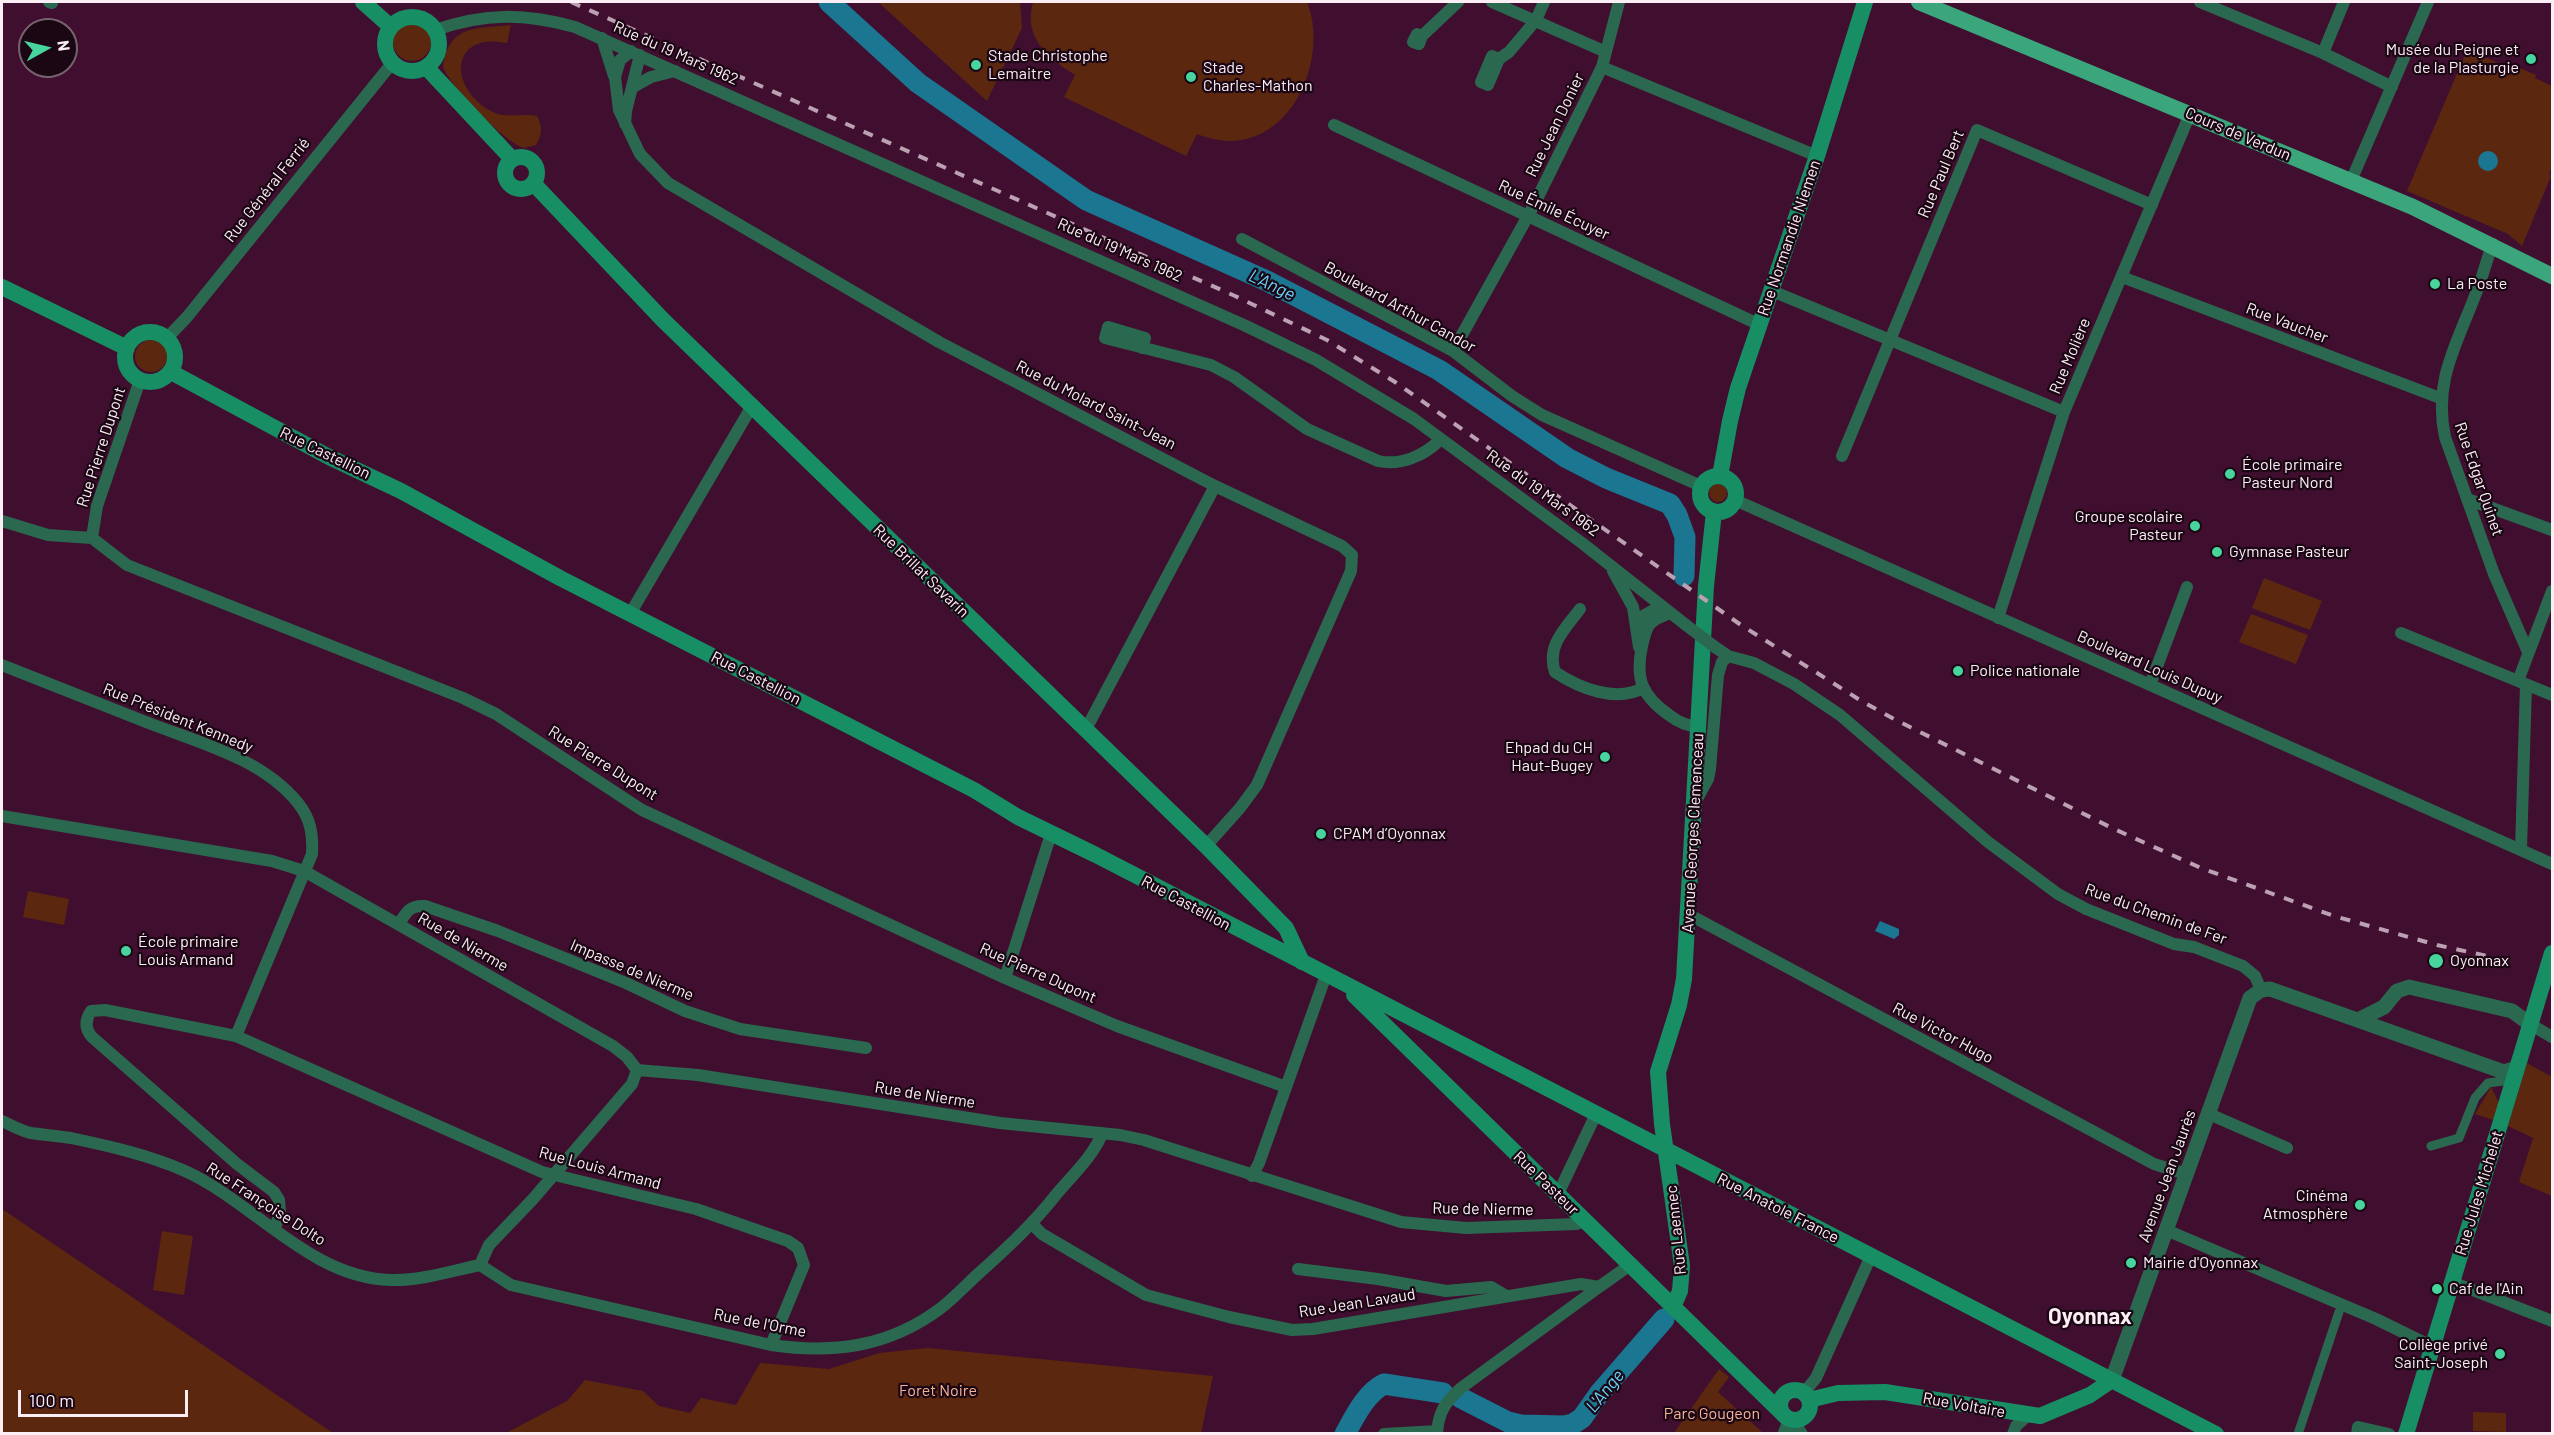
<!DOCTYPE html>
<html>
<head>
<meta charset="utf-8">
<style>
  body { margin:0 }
  #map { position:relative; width:2554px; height:1435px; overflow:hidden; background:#400f30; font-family:Barlow,sans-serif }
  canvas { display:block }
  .frame { position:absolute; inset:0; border:3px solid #fbeef5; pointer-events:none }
  .north { position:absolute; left:18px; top:18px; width:60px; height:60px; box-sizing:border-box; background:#1b0613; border:2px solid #75636d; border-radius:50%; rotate:82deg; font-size:16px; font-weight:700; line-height:24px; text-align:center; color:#fbeef5 }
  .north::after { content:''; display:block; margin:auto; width:21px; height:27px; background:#48d49d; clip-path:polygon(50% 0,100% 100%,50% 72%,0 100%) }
  .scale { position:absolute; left:18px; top:1390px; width:170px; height:27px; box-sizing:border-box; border:3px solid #fbeef5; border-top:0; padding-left:8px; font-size:18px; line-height:21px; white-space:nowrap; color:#fbeef5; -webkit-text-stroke:4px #1b0613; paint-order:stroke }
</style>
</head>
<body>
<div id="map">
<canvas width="2554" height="1435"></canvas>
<div class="frame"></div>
<div class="north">N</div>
<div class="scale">100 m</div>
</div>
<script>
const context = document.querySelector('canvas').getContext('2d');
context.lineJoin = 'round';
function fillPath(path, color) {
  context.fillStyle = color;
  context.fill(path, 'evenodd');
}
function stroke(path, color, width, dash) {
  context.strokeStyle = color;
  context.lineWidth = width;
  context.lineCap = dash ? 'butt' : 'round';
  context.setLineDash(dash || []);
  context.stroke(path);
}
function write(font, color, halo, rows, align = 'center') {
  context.font = font + ' Barlow,sans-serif';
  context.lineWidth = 4.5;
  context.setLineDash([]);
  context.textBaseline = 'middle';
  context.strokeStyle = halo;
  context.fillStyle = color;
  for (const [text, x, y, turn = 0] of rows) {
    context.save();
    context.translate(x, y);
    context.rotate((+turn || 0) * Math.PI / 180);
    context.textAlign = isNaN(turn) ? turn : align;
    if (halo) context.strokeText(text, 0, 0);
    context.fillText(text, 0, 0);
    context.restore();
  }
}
const green = new Path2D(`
  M878,2H1020L1022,28L987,101Z
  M1033,2H1307C1327,52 1300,129 1242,140C1227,143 1211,139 1197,134L1186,156L1064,97L1075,75C1047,57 1023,37 1033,2Z
  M393 42a19 19 0 1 1 38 0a19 19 0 1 1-38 0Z
  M511,25L507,43C448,31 448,91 495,113C507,118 524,113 537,116C543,128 542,134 536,145L524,148C504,142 450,86 443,67C449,24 476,29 511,25Z
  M2467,50L2513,69L2515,66L2536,75L2535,78L2552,86V166L2549,174L2551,176L2522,246L2508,234L2407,191Z
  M135 356a16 16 0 1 1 32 0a16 16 0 1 1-32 0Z
  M1709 493a9 9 0 1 1 18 0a9 9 0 1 1-18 0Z
  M2264,578L2322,601L2310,630L2252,608Z
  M2251,614L2308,635L2296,664L2239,642Z
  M28,891L69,899L64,925L23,917Z
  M2527,1063L2552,1077V1196L2519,1182L2533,1138L2508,1126Z
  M2491,1087L2499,1103L2493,1120L2475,1114Z
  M2,1209L333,1433H2Z
  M162,1231L193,1236L184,1295L153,1290Z
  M928,1348L1213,1376L1201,1433H506L567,1401L585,1380L643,1391L659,1406L690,1413L701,1398L736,1405L760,1363L829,1369L879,1353Z
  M1719,1369L1729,1377L1718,1392L1763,1433H1674Z
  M2473,1412L2506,1413V1432L2473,1431Z`);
const water = new Path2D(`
  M2478 161a10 10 0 1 1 20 0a10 10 0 1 1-20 0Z
  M1880,921L1899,929V935L1894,939L1875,931Z`);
const river = new Path2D(`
  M829,2L918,83L1086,200L1267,281L1439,370L1567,458L1606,478L1670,504L1677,515L1685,537L1684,576
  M1461,1398L1508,1422L1521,1425L1564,1426L1573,1424L1582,1418L1599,1394L1664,1319
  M1345,1434C1355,1416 1366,1393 1384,1384L1443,1393`);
const pedestrian = new Path2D(`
  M2431,1146L2459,1138L2475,1098L2488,1083L2503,1081L2504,1072
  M2298,1434L2339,1312`);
const minor = new Path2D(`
  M49,2L52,3
  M1492,2L1606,52
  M2200,2L2323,53L2392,87
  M435,30C485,13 523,13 575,27L1246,326L1316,360L1414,419L1582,543L1686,625
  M1422,36L1417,34L1413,42L1419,44L1422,36L1458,2
  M602,38L614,76
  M631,51L620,60L615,77L619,110L640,154L668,183L939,342L1215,486L1342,546L1352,555L1351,571L1257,785L1240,808L1206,846
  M2323,53L2344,2
  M1499,59L1492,56L1481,82L1488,85L1499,59L1509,52L1536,20L1544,2
  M1602,67L1817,156
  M633,87L651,77L675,71
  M625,124L626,111L640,55
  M1334,125L1760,325
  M2351,181L2428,2
  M1242,239L1453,351L1512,396L1542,415L1701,486
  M2493,244C2486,260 2483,277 2476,293C2457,344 2433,381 2445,437L2494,574L2528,652
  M2122,277L2440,398
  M1772,291L2064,412
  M167,338L187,317L393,62
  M1142,348L1145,338L1108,327L1105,338L1211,365L1234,377L1307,429L1378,461C1401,466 1424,456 1441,439
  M1453,351L1534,205L1602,67L1619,2
  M1842,456L1977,130L2152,205
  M2467,499L2552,530
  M1735,500L2552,864
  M2,521L48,535L92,538
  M92,538L127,565L463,698L496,714L642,810L1005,978L1117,1026L1286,1087
  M92,538L97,506L140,380
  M1613,571L1633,607L1639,647
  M1580,609C1565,629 1546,646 1555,672C1579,688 1616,703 1643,688
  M1670,613C1663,616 1655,618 1650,624C1645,630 1644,639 1642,646C1635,679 1642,696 1669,715C1678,722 1687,726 1699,727
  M630,614L752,406
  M1998,618L2064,412L2190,114
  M1638,629L1643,616L1661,606
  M2401,633L2552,695
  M1715,647L1728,656L1754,663L1794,684L1840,715L1988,842L2058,894L2086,909L2174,944L2194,947L2243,966L2255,976L2261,990
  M2,665C50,684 98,703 146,722C197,742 262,758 298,803C311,819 313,835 312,854L236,1036
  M2518,681L2552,591
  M2150,685L2187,587
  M1085,731L1215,486
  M1696,801L1708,779L1710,769L1718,675L1722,662L1728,656
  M2,816L272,861L304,871L613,1046L627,1057L637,1070L698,1075L1000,1123L1120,1135L1144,1140L1401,1222L1466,1228L1549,1225L1577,1224L1585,1221
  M2521,849L2526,685
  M1688,914L2154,1164L2186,1174
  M399,924C406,913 409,905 425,906L498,931L626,983L685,1011L740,1029L866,1048
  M1005,978L1051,834
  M2530,1024L2552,1037
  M2209,1114L2287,1148
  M2,1121C11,1125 21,1131 31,1133C44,1135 58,1136 71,1138C109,1146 149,1155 185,1171C254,1202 310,1278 391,1280C420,1281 451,1271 480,1265
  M1252,1176L1259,1163L1326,975
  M1558,1194L1596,1114
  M1032,1224L1042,1234L1146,1295L1229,1317L1292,1330L1313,1329L1581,1284L1599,1287L1630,1265
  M275,1229L280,1211L279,1200L274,1192L237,1164L92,1037C85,1029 85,1020 91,1011L105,1010L236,1036L542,1172L696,1209L788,1241L798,1248L804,1265L771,1345
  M2166,1230L2376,1319L2431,1346
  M480,1265L511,1285L771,1345C834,1354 889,1347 941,1308C954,1298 966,1285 978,1274C1006,1249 1032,1225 1055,1196C1069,1179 1096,1153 1102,1133
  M480,1265L489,1245L533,1199L632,1084L637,1070
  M1298,1269L1378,1279L1446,1291L1491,1287L1506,1296
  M2452,1282L2552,1321
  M1796,1390L1807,1389L1816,1378L1871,1256
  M1792,1419L1802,1434
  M1384,1434L1437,1431
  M1437,1434C1438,1413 1445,1402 1461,1388L1599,1287
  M2013,1434L2016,1426L2028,1415
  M2357,1434L2358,1427L2389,1434`);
const tertiary = new Path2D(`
  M2358,1020L2384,1007L2397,991L2409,987L2512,1011L2530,1024
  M2112,1380L2250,998L2261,990L2270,989L2504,1072L2517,1068
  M1785,1434L1791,1419`);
const secondary = new Path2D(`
  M363,2L391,27
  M385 44a27 27 0 1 1 54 0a27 27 0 1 1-54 0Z
  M426,67L512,159
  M505 173a16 16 0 1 1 32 0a16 16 0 1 1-32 0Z
  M533,183L663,320L1206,846L1286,928L1302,962
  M2,287L127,348
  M125 357a25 25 0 1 1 50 0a25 25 0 1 1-50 0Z
  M171,372L329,457L401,491L560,578L974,790L1018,817L1096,855L2216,1434
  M1700 494a18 18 0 1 1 36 0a18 18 0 1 1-36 0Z
  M1720,476L1730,421L1738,388L1817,156L1865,2
  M1354,995L1784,1415
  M1673,1307L1680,1291L1682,1266L1662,1124L1658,1072L1679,1005L1684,979L1706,586L1714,512
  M1780 1405a15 15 0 1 1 30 0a15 15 0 1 1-30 0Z
  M1809,1400L1838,1393L1885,1392L2040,1416L2090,1395L2112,1380
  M2406,1434L2552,953`);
const primary = new Path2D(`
  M1919,2L2413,207L2552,276`);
const rail = new Path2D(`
  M571,2L1235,296L1327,340L1395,382L1741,625L1863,702L1896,720L2114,829L2201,868L2334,916L2437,945L2510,961`);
const minorBridge = new Path2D(`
  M1686,625L1715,647`);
const markers = [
  [2531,59,6,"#48d49d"],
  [976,65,6,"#48d49d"],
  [1191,77,6,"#48d49d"],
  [2435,284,6,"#48d49d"],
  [2230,474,6,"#48d49d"],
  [2195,526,6,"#48d49d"],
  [2217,552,6,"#48d49d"],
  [1958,671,6,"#48d49d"],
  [1605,757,6,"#48d49d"],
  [1321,834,6,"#48d49d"],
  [126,951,6,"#48d49d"],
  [2436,961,8,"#48d49d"],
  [2360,1205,6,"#48d49d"],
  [2131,1263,6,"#48d49d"],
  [2437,1289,6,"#48d49d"],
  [2500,1354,6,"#48d49d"]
];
const poiNames = [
  ["Musée du Peigne et",2519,50,"right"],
  ["de la Plasturgie",2519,68,"right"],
  ["Stade Christophe",988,56],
  ["Lemaitre",988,74],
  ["Stade",1203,68],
  ["Charles-Mathon",1203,86],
  ["La Poste",2447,284],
  ["École primaire",2242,465],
  ["Pasteur Nord",2242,483],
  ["Groupe scolaire",2183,517,"right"],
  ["Pasteur",2183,535,"right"],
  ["Gymnase Pasteur",2229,552],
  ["Police nationale",1970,671],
  ["Ehpad du CH",1593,748,"right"],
  ["Haut-Bugey",1593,766,"right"],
  ["CPAM d’Oyonnax",1333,834],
  ["École primaire",138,942],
  ["Louis Armand",138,960],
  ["Oyonnax",2450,961],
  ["Cinéma",2348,1196,"right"],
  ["Atmosphère",2348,1214,"right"],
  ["Mairie d'Oyonnax",2143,1263],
  ["Caf de l'Ain",2449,1289],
  ["Collège privé",2488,1345,"right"],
  ["Saint-Joseph",2488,1363,"right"]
];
const streetNames = [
  ["Rue du 19 Mars 1962",676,53,24],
  ["Rue Jean Donier",1555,125,-64],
  ["Cours de Verdun",2238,134,23],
  ["Rue Paul Bert",1941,174,-67],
  ["Rue Général Ferrié",267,190,-52],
  ["Rue Émile Écuyer",1554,210,25],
  ["Rue Normandie Niemen",1789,238,-71],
  ["Rue du 19 Mars 1962",1120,250,24],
  ["Boulevard Arthur Candor",1400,307,29],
  ["Rue Vaucher",2287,323,21],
  ["Rue Molière",2070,356,-67],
  ["Rue du Molard Saint-Jean",1096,405,27],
  ["Rue Pierre Dupont",101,447,-72],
  ["Rue Castellion",325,453,26],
  ["Rue Edgar Quinet",2479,479,71],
  ["Rue du 19 Mars 1962",1543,493,36],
  ["Rue Brillat Savarin",921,571,44],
  ["Boulevard Louis Dupuy",2150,667,24],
  ["Rue Castellion",756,678,27],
  ["Rue Président Kennedy",178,718,22],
  ["Rue Pierre Dupont",603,763,32],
  ["Avenue Georges Clemenceau",1693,833,-87],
  ["Rue Castellion",1186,903,28],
  ["Rue du Chemin de Fer",2156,914,20],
  ["Rue de Nierme",463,942,30],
  ["Impasse de Nierme",632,970,23],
  ["Rue Pierre Dupont",1038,973,24],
  ["Rue Victor Hugo",1943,1033,28],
  ["Rue de Nierme",925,1095,9],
  ["Rue Louis Armand",600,1168,15],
  ["Avenue Jean Jaurès",2167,1176,-70],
  ["Rue Pasteur",1546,1183,44],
  ["Rue Jules Michelet",2479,1193,-73],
  ["Rue Françoise Dolto",266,1204,33],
  ["Rue Anatole France",1778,1208,27],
  ["Rue de Nierme",1483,1209,1],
  ["Rue Laennec",1676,1230,-96],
  ["Rue Jean Lavaud",1357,1303,-9],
  ["Rue de l'Orme",760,1323,11],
  ["Rue Voltaire",1964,1405,10]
];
const parkNames = [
  ["Foret Noire",938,1391],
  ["Parc Gougeon",1712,1414]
];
const waterNames = [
  ["L'Ange",1272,285,26],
  ["L'Ange",1605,1391,-51]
];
const districtNames = [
  ["Oyonnax",2090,1317]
];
fillPath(green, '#5b270f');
fillPath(water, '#1b7691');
stroke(river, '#1b7691', 21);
stroke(pedestrian, '#2a694f', 9);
stroke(minor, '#2a694f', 12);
stroke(tertiary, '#2a694f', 15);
stroke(secondary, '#188e65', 16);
stroke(primary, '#3ba67c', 16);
stroke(rail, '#bba1b1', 4, [10, 10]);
stroke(minorBridge, '#2a694f', 12);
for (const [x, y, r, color] of markers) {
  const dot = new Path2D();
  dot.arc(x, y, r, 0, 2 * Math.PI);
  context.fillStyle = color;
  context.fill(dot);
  stroke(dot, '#1b0613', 2);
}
write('16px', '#fbeef5', '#1b0613', poiNames, 'left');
write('16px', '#fbeef5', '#1b0613', streetNames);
write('16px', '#f5b398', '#1b0613', parkNames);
write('italic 18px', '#65d4fa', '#1b0613', waterNames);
write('bold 22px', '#fbeef5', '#1b0613', districtNames);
</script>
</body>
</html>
